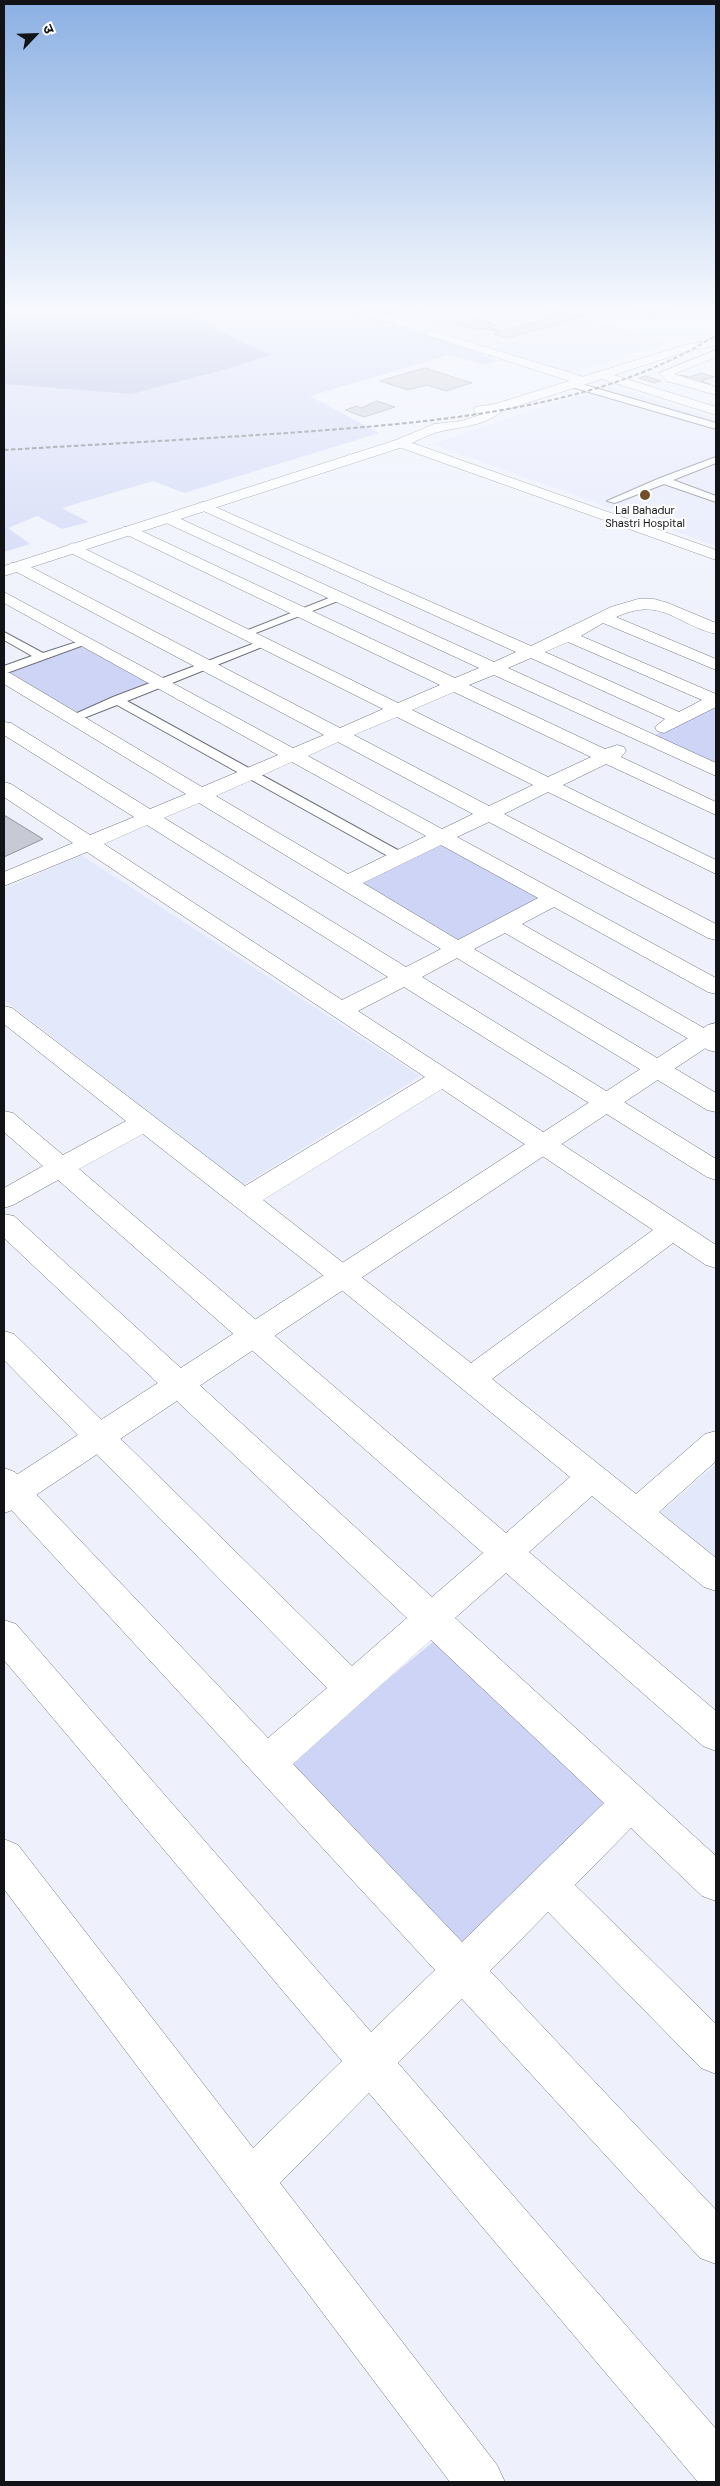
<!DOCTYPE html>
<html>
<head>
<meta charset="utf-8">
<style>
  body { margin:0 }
  #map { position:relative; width:720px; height:2486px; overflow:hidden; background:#eef1fc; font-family:"DM Sans","Noto Sans Devanagari",sans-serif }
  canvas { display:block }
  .frame { position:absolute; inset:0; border:5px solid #121317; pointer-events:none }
  .north { position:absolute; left:10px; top:10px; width:50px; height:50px; -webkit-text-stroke:4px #fefefe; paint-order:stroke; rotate:66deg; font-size:14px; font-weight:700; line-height:20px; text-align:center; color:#121317 }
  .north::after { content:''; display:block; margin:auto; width:18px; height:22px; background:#121317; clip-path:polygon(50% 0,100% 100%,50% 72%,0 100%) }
</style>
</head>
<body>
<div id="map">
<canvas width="720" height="2486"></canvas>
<div class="frame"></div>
<div class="north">उ</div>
</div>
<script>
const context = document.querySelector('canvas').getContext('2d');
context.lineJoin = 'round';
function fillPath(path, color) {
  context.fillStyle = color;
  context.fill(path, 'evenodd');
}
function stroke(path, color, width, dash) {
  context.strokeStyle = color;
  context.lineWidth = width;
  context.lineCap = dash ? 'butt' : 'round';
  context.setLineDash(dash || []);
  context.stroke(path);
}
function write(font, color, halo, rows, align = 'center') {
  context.font = font + ' "DM Sans",sans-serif';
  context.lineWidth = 4.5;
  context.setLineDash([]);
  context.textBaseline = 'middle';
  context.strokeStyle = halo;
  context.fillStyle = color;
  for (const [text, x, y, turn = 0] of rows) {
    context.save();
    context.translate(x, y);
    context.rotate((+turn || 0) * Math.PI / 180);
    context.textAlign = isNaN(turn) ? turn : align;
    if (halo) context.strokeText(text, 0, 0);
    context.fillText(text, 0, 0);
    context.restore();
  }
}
const built = new Path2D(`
  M431,311H563L671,342L572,373L400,319Z
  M608,385L716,419V546L432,444Z
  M81,855L420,1076L243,1185L4,1000V889Z
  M716,1464V1559L659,1514Z`);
const green = new Path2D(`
  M4,311H362L500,361L484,365L449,355L310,396L379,433L184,493L153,481L62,508L89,522L62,529L37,516L8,528L30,544L4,552Z
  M86,644L155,681L70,715L4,675Z
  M716,705V767L651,737Z
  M444,842L544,897L459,943L361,883Z
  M439,1637L611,1796L459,1952L284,1765Z`);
const water = new Path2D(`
  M4,311H177L270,355L230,368L132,394L4,384Z`);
const building = new Path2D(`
  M371,311H405L385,316Z
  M545,311H563L557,313L564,315L572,313L584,316L508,338L494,334L499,332L485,328L477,330L456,324L477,319L497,325L489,327L502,331L559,315Z
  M636,311H672L649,318L631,313Z
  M425,368L472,383L446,391L427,385L408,390L380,381Z
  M701,373L714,377L701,381L710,384L704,386L673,377L681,375L689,377Z
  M646,376L661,381L654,383L639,378Z
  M377,401L395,407L364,417L345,410L357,406L361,408Z
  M4,815L43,839L4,857Z`);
const service = new Path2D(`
  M571,381L716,423V429L568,386L567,384Z
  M716,457V463L673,480L716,496V502L664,484L615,503L607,501L660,478Z
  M339,594L343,595V599L248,636H240L238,634Z
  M4,632L43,653L86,639L92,642L4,674V666L32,656L4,640Z
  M263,640L267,641V645L127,701L405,854L407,857L405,860H395L117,705L76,721H68L66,718L113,697Z`);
const minor = new Path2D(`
  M355,311C367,310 383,316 390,315C403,314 413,310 426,311L424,313L388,322Z
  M430,330L584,377L586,380L584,383H576L426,335L424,333Z
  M716,350V357L674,374L716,387V395L667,381L659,373Z
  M401,439L716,550V560L396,446L394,443L396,440Z
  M204,502L531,646L611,607L638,599H654L668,603L716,623V634C675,624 662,596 616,617L716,659V670L603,623L581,636L716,694V707L664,733L657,731L655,727L665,719L531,658L508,668L716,763V776L494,675L469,685L605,749L617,745L624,747L626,751L621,757L716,802V815L606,764L563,785L716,860V874L548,792L504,814L716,924V940L708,938L489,822L457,837L716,978V994L708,992L554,907L522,924L716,1035V1052L708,1050L505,933L474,949L716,1093V1112L707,1110L457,958L422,977L716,1159V1180L707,1177L404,987L358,1011L716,1245V1268L706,1265L673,1243L492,1379L636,1494L705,1434L716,1431V1461L659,1512L716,1558V1591L704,1587L592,1496L529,1552L716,1711V1751L703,1746L506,1573L455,1618L716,1856V1901L702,1896L631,1828L575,1885L716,2024V2074L701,2068L548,1912L490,1971L716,2210V2264L700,2258L462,1999L398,2063L716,2429V2482H698L369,2093L280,2183L497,2465L505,2482H450L4,1889V1839L18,1845L253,2148L342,2061L4,1660V1620L16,1624L371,2032L435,1970L4,1502V1468L15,1472L268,1738L327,1688L4,1360V1331L14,1334L352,1666L407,1618L4,1238V1214L14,1216L432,1597L483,1553L58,1180L13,1205L4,1208V1188L43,1166L4,1132V1111L13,1113L63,1155L126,1121L4,1024V1006L12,1008L245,1186L425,1077L87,852L4,886V872L73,843L4,797V782L11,784L90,835L134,817L4,735V722L11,723L150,809L186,794L4,684V672L10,673L202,787L278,755L4,603V592L293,748L324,735L11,569L9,566L11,563H23L340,728L383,709L67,551L64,548L72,543L77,545L398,703L440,685L123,533L121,530L123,527H133L455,678L479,668L162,521L160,518L167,514L172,515L494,662L516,652L199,509L197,506L199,503ZM568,642L702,700L679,712L545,652ZM454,692L591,757L548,777L412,710ZM397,717L533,785L489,806L354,735ZM338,742L473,814L442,829L308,756ZM292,762L426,836L348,874L216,796ZM199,803L441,949L406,967L164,818ZM147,825L388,977L342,1000L104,844ZM441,845L538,898L458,940L363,883ZM442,1089L653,1230L471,1363L263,1200ZM143,1134L333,1283L570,1477L506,1533L79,1169ZM431,1640L604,1803L462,1942L293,1764Z`);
const tertiary = new Path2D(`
  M716,339V346L691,350L614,375L716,407V415L602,379L502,411C484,426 464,426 443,431C430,433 417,441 406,446L4,576V566L396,440L434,424L461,421L483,414L475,413L474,410L475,407L495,404L685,345Z
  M716,1023V1041L15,1509L4,1513V1483L708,1025Z`);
const rail = new Path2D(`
  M4,450C103,444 202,439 301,432C435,422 602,409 716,335`);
const markers = [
  [645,495,6,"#74502a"]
];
const farPoinames = [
  ["Lal Bahadur",645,511],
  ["Shastri Hospital",645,524]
];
fillPath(built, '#e4e8fb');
fillPath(green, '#cdd4f5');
fillPath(water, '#9fa9db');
fillPath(building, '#c7c9d4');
stroke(building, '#91949e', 1);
stroke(service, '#6e717b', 2);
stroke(minor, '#6e717b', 1);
stroke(tertiary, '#6e717b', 1);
fillPath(service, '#fff');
fillPath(minor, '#fff');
fillPath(tertiary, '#fff');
stroke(rail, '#525359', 2, [4.5, 2.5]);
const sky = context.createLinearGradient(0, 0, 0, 659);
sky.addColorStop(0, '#8bb0e3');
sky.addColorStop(0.47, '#f7f9fe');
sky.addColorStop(1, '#f7f9fe00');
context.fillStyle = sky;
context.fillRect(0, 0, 720, 659);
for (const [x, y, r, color] of markers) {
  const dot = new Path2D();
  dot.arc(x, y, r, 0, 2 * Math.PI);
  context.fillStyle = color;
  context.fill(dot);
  stroke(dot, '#fefefe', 2);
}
write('11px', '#121317', '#fefefe', farPoinames);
</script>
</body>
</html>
